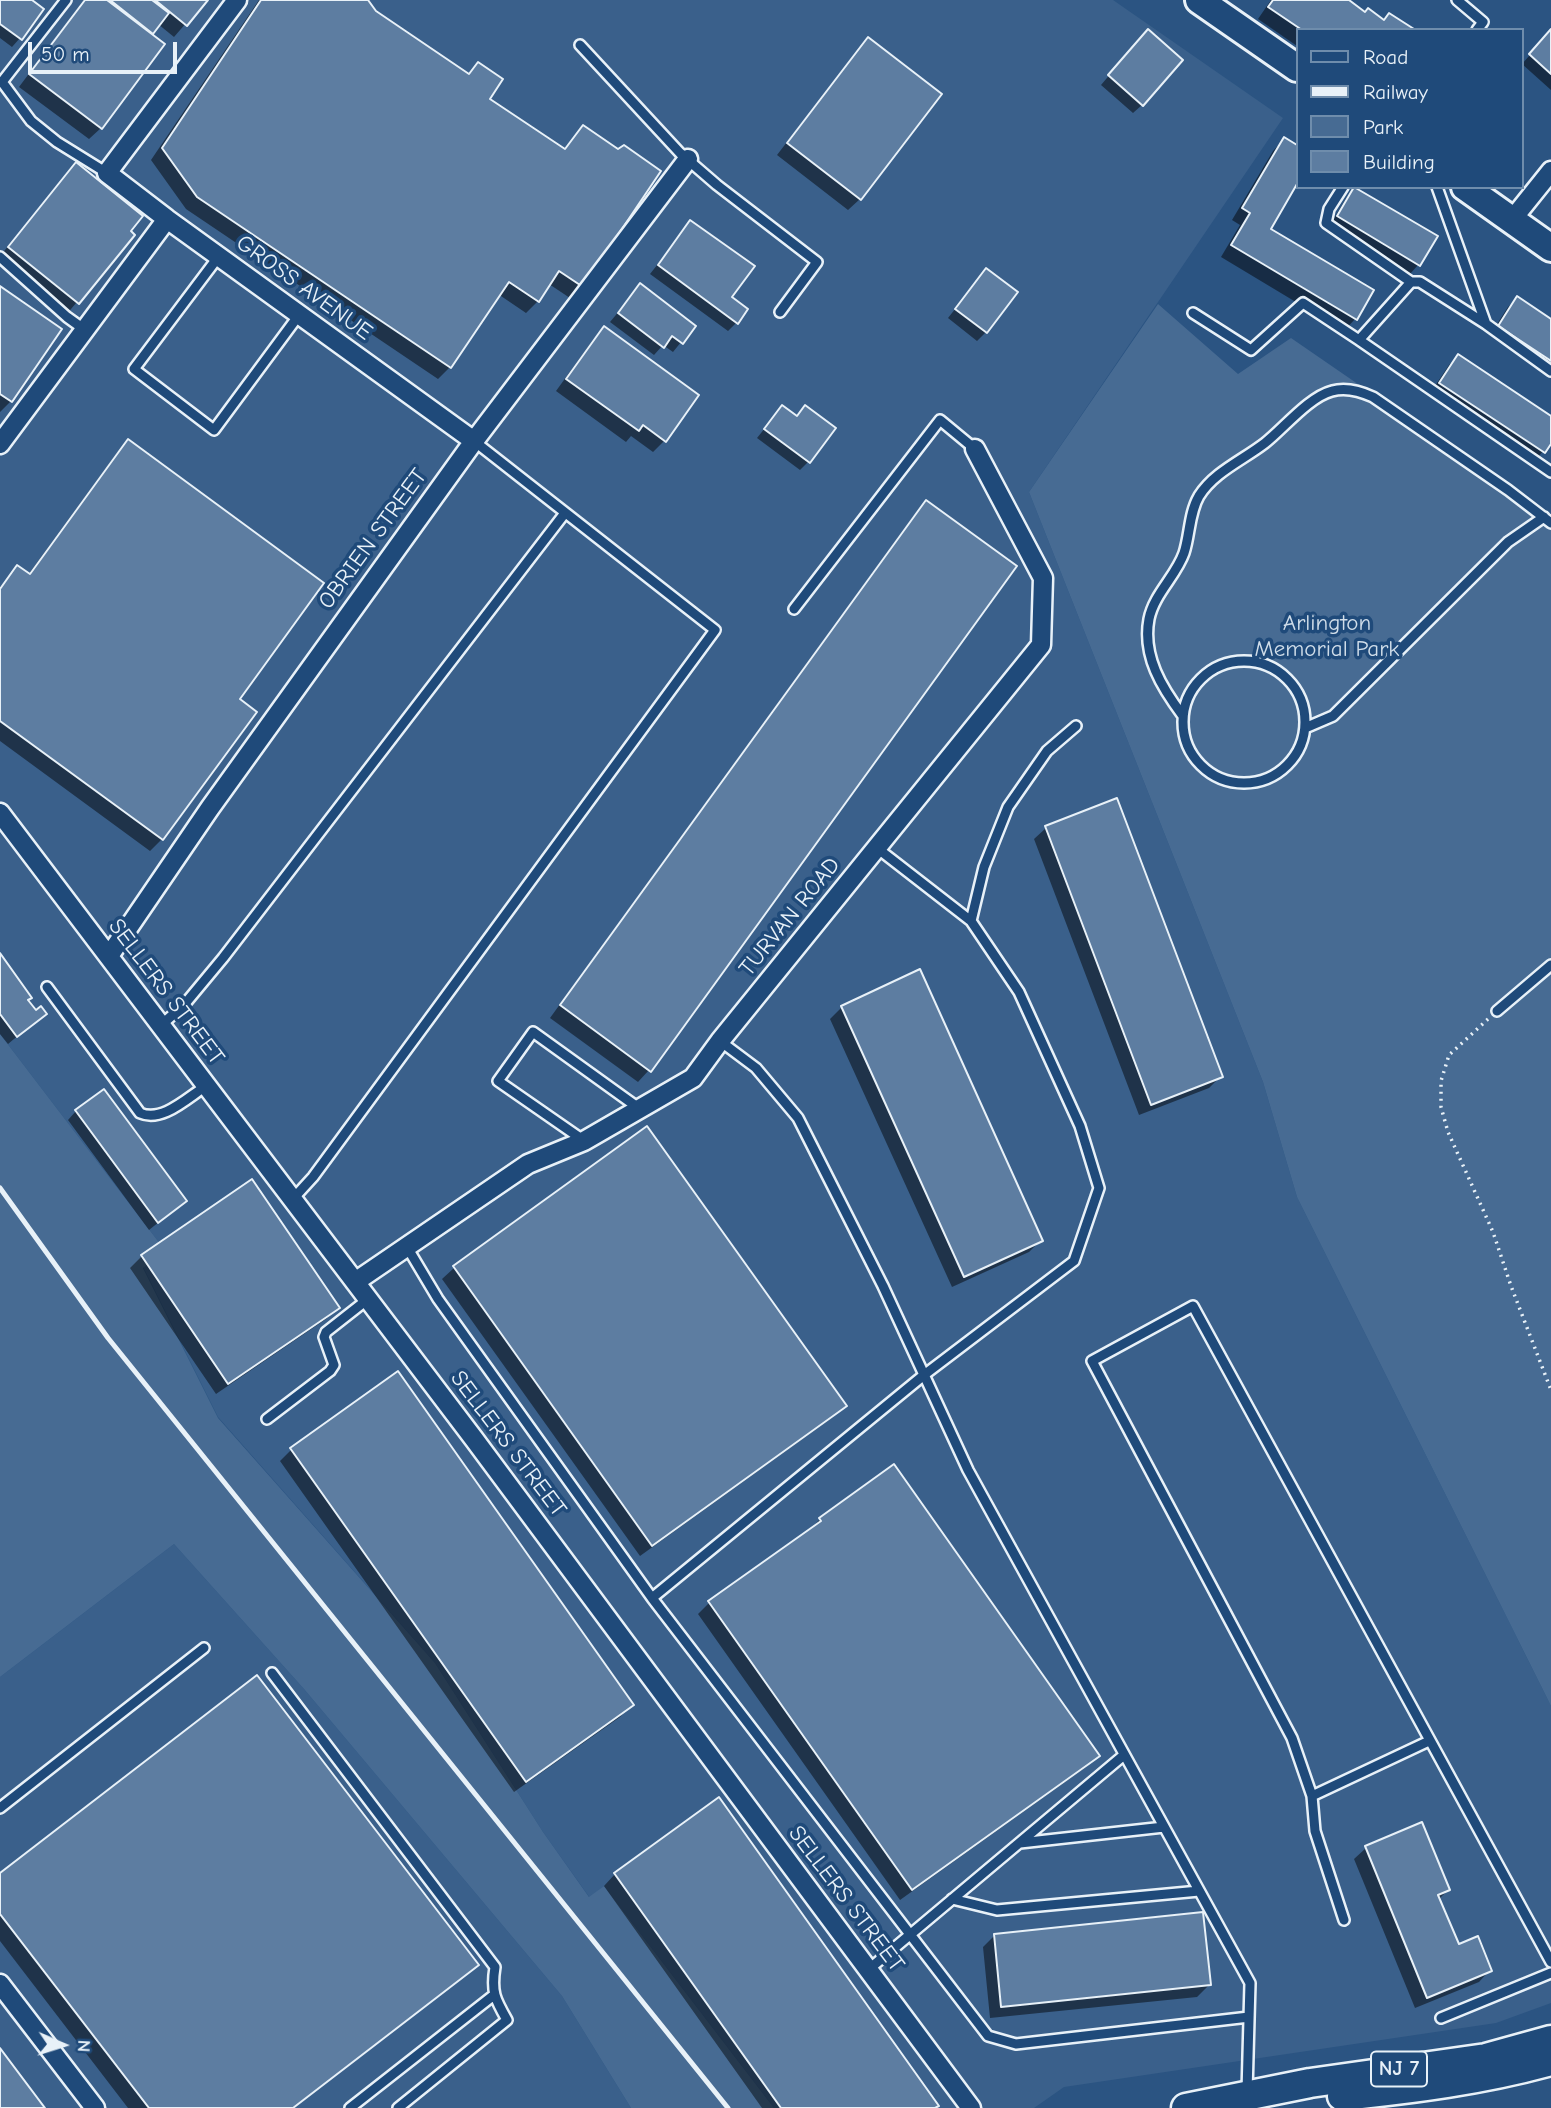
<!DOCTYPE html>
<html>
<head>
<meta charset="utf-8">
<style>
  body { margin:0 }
  #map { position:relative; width:1551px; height:2108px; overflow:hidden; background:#2b5482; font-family:"Comic Neue",sans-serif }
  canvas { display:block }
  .legend { position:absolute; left:1296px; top:28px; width:228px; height:161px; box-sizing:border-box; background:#1f4a7a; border:2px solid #6f8dac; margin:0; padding:9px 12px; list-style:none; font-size:21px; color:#e8f1f8 }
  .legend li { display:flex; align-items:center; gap:14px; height:35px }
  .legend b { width:35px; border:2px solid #6f8dac }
  .north { position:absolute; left:28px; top:2010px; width:70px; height:70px; -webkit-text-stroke:5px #1f4a7a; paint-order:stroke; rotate:93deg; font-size:19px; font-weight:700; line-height:28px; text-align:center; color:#e8f1f8 }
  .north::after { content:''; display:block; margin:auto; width:24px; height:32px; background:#e8f1f8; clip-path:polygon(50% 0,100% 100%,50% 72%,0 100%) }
  .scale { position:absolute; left:28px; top:42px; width:149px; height:32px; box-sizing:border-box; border:4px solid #e8f1f8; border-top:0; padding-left:9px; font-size:21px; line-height:24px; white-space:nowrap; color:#e8f1f8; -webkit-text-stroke:5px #1f4a7a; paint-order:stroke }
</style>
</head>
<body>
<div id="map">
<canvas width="1551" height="2108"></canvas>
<ul class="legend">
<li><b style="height:9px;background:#1f4a7a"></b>Road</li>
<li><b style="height:9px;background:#e8f1f8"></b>Railway</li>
<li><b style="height:19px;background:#476b93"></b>Park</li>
<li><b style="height:19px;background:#5d7da1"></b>Building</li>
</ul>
<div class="north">N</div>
<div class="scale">50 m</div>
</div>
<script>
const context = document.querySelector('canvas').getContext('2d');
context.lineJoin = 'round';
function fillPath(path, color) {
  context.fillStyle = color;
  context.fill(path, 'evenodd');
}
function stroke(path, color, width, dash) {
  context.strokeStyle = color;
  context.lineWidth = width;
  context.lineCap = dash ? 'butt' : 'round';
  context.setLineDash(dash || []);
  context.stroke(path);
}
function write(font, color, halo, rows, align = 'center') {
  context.font = font + ' "Comic Neue",sans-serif';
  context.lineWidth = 7;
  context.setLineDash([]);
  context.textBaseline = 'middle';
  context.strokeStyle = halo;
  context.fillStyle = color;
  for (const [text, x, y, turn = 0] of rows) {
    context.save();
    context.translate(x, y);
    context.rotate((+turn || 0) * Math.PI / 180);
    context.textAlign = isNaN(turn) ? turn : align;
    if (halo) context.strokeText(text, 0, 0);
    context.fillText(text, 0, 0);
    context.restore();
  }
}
const built = new Path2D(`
  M0,0H1113L1283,118L1029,492L1263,1082L1297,1197L1551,1706V2003L1496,2023L1064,2087L1034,2108H774L604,1886L590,1898L543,1832L435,1663L218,1417L143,1267L164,1249L0,1034Z
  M174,1544L304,1689L562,1996L631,2108H0V1677Z`);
const green = new Path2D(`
  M1158,304L1238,374L1291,338L1551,517V1706L1297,1197L1263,1082L1029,492Z
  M0,1034L164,1249L143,1268L218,1418L435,1663L543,1832L589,1897L604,1886L774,2108H631L562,1996L304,1689L174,1544L0,1677Z`);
const shadow = new Path2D(`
  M0,0H29L20,38L12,47L0,38Z
  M84,0H206L174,37L158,24L150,34L101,128L89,139L19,87Z
  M259,0H365L374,13L467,75L478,64L488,100L563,150L583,128L582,286L570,298L549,284L538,301L526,313L498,294L450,367L438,379L186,209L151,160Z
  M1271,0H1346L1365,13L1383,21L1389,16L1410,30H1297V46L1258,19Z
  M1551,31V90L1522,64Z
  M868,39L860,199L848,210L777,155L857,51Z
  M1139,40L1142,105L1133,113L1101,85Z
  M1284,139L1297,147V180L1268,229L1355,319L1344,331L1221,257L1240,225L1232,220L1273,151Z
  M76,164L133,235L66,315L0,256Z
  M1355,188L1418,265L1410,274L1330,225L1347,197Z
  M691,222L729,298L737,322L728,331L650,274Z
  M986,270V332L977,341L948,318Z
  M640,286L694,326L673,352L663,345L654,355L610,322Z
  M0,288L11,401L0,412Z
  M1517,299L1551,321V374L1490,335L1508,307Z
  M605,328L664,441L653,452L631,436L626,442L556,391L593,340Z
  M1458,356L1551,418V441L1535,461L1431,392L1449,365Z
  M782,407L796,417L806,407L808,462L800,470L757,438Z
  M128,441L237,699L254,712L162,839L150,851L0,741V587L17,568L28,575L117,453Z
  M926,502L649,1070L638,1082L550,1018L915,514Z
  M1046,828L1221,1076L1209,1088L1139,1115L1034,839Z
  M0,956L35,1013L44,1014L8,1044L0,1034Z
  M842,1007L1041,1240L1029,1252L952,1287L830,1019Z
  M76,1111L185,1201L149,1230L68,1120Z
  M647,1129L844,1405L833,1417L640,1556L442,1279L454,1268Z
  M142,1256L338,1307L326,1319L216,1394L130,1268Z
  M292,1449L631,1705L620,1717L514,1792L280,1461Z
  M820,1519L1098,1756L1086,1767L900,1900L698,1614L710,1602L809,1531Z
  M1421,1825L1448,1890L1438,1900L1458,1946L1490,1970L1479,1982L1415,2008L1354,1859L1366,1848Z
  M615,1874L934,2108H762L604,1886Z
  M0,1875L477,1964L465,1976L294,2108H128L0,1941Z
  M994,1936L1209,1985L1197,1997L990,2018L983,1947Z`);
const building = new Path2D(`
  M0,0H32L44,9L22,40L0,24Z
  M85,0H107L165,44L102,129L29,74Z
  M110,0H152L169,13L153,34Z
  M155,0H208L187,26Z
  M261,0H368L376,11L469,74L478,62L503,79L490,99L565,149L583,125L618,149L624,145L661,171L583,287L559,271L539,302L509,282L451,368L197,197L162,148Z
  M1273,0H1349L1365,12L1368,8L1384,20L1389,13L1414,29L1302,30L1268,7Z
  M1148,29L1183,60L1143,106L1108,75Z
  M1551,29V74L1529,54Z
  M868,37L942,94L861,200L787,143Z
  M1284,137L1297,145V184L1271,229L1374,290L1357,320L1231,245L1250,213L1242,208Z
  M76,162L143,216L131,231L135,235L79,304L8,247Z
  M1354,187L1438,236L1420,266L1337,216Z
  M690,220L755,266L732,297L748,309L738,324L658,265Z
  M986,268L1018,292L987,333L955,309Z
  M640,283L696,326L683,344L672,336L664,348L618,313Z
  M0,286L62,329L12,402L0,394Z
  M1517,296L1551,319V361L1498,326Z
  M604,326L699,395L666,442L643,425L639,431L566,379Z
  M1458,354L1551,416V444L1545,453L1439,383Z
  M782,405L797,416L805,405L836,428L810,463L764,429Z
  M128,439L324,583L240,699L257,712L163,840L0,721V589L17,565L30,574Z
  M926,500L1017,566L651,1072L560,1005Z
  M1117,798L1223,1077L1151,1105L1045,826Z
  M0,953L32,998L28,1000L36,1010L41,1006L47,1014L17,1037L0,1014Z
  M920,969L1043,1241L964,1277L841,1006Z
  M104,1089L187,1201L158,1223L75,1110Z
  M647,1126L847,1406L652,1546L453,1266Z
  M252,1179L340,1308L228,1384L141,1255Z
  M398,1371L634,1705L526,1782L290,1448Z
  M894,1464L1100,1756L912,1890L708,1601L821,1521L819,1518Z
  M257,1675L479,1965L293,2108H149L0,1914V1873Z
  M719,1797L939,2106L935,2108H781L614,1873Z
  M1422,1822L1450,1890L1438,1895L1459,1944L1478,1936L1492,1971L1427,1998L1365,1846Z
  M1203,1912L1211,1985L1001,2007L994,1934Z
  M0,2048L45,2108H0Z`);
const path = new Path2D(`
  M1488,1019L1449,1055L1441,1081V1107L1448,1132L1493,1232L1511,1286L1551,1390`);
const lane = new Path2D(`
  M66,0L2,82L31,121L57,142L107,173
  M1457,0L1483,22L1477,30
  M580,45L680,153L717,185L817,262L780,312
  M1343,187L1329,209L1326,223L1411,282
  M1437,187L1486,324L1551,371
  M219,256L134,369L214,430L299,315
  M0,257L67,317L85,330
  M1193,313L1251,350L1303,303L1359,340L1411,282H1420L1486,324
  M1359,340L1551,472
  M794,609L940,420L975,449
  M1183 722a61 61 0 1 1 122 0a61 61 0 1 1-122 0Z
  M1183,716C1162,688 1142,656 1149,619C1154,594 1176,576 1184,553C1190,535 1189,513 1199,496C1214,472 1243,460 1265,443C1284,428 1309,397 1332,391C1346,387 1360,391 1373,397L1508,490L1551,523
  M1305,728L1333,716L1508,542L1544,517
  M971,921L984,867L1008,807L1047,751L1076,726
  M47,987L140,1113C162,1123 187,1098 206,1086
  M1497,1011L1551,965
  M160,1026L184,1005L223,958L565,513
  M720,1041L756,1068L798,1118L883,1286L968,1470L1250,1983L1247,2092
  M583,1140L498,1081L533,1032L640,1109
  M292,1200L313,1177L715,630L474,441
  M407,1247L438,1299L652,1598L988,2036L1016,2044L1249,2017
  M267,1419L330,1371L334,1365L324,1337L326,1332L368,1299
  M652,1598L924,1375L1074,1261L1099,1188L1080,1126L1019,992L971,921L877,848
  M272,1673L495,1967C491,1992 495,1999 507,2020L398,2108
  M1312,1796L1429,1741
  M0,1808L204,1648
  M1020,1843L1164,1827
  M952,1899L997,1910L1199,1891
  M1344,1920L1315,1831L1312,1796L1292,1738L1092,1361L1193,1306L1551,1962
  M868,1970L1124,1755
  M1441,2018L1551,1973
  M350,2108L494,1995`);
const street = new Path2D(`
  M237,0L107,173L167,219L474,441
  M1511,221L1551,171
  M0,444L167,219
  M0,813L474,1439L971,2108
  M109,956L210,808L474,441L688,159
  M355,1282L528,1164L584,1141L693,1078L720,1041L1041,645L1043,578L975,449
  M0,1984L95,2108`);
const secondary = new Path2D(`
  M1199,0L1297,68
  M1465,187L1551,248`);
const primary = new Path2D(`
  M1342,2096C1412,2089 1483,2080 1551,2061
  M1186,2108L1310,2083L1486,2058L1551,2040`);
const rail = new Path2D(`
  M0,1188L108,1338L728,2108`);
const shields = [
  [1399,2069,56]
];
const shieldNames = [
  ["NJ 7",1399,2069]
];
const streetNames = [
  ["GROSS AVENUE",304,288,36],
  ["OBRIEN STREET",373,539,-54],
  ["TURVAN ROAD",790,917,-51],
  ["SELLERS STREET",166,992,53],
  ["SELLERS STREET",508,1444,53],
  ["SELLERS STREET",846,1899,53]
];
const parkNames = [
  ["Arlington",1327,623],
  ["Memorial Park",1327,649]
];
fillPath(built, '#3a608b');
fillPath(green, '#476b93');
fillPath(shadow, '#0007');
fillPath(building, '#5d7da1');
stroke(building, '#e8f1f8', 2);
stroke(lane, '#e8f1f8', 14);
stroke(street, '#e8f1f8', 23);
stroke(secondary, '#e8f1f8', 32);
stroke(primary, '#e8f1f8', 33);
stroke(path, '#e8f1f8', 3.5, [2, 5]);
stroke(lane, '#1f4a7a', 9);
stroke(street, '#1f4a7a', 18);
stroke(secondary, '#1f4a7a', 26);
stroke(primary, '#1f4a7a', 28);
stroke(rail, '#e8f1f8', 5);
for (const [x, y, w] of shields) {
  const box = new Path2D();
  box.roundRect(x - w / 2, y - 17.5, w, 35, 5);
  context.fillStyle = '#1f4a7a';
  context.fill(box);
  stroke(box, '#e8f1f8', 2);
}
write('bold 21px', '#e8f1f8', null, shieldNames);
write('23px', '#e8f1f8', '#1f4a7a', streetNames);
write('23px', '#d0dde9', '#1f4a7a', parkNames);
</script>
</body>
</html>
